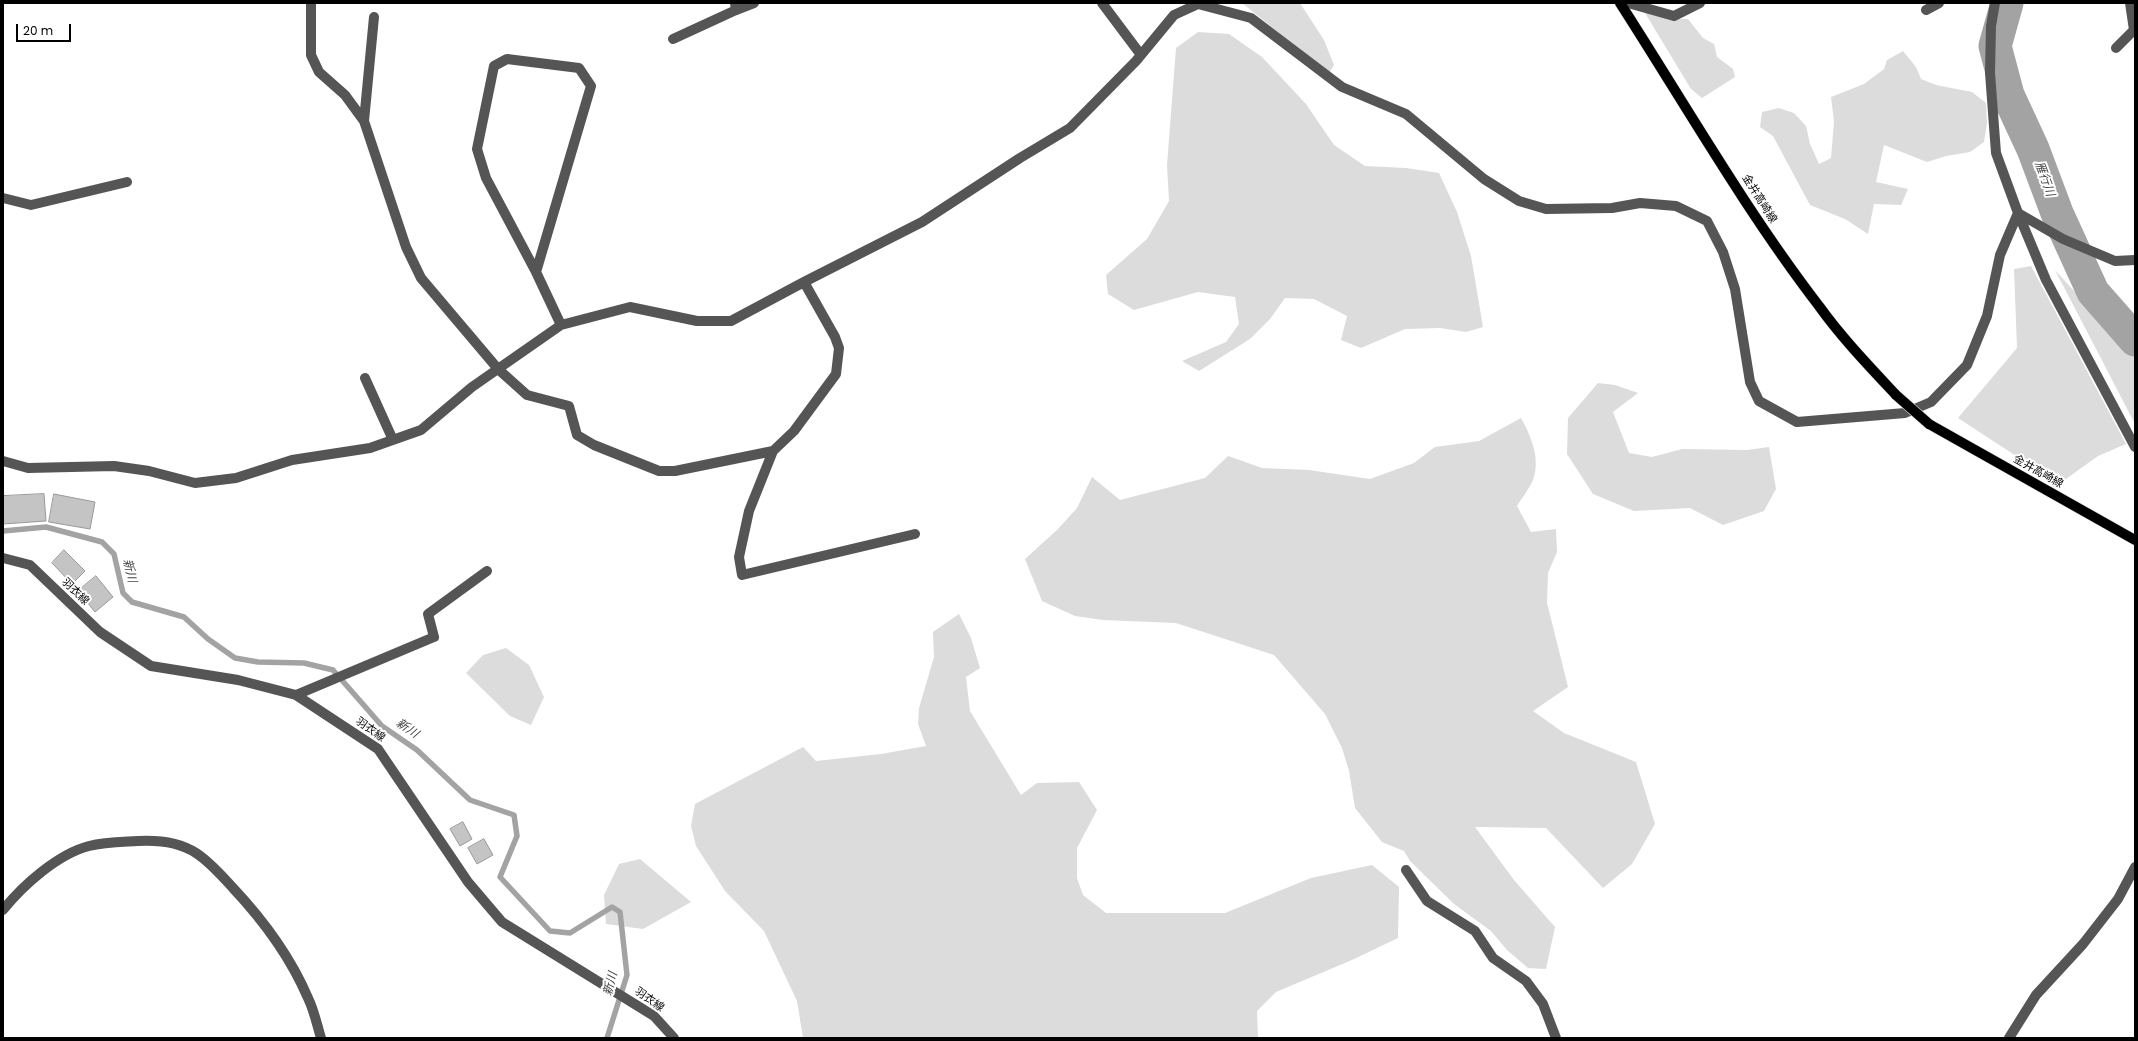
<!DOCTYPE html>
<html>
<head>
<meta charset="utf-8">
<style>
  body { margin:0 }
  #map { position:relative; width:2138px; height:1041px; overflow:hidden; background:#fff; font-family:Poppins,sans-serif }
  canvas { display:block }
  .frame { position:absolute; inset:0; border:4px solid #000; pointer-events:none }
  .scale { position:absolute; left:16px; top:24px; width:55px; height:18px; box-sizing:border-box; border:2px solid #000; border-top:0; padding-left:5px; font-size:12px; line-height:14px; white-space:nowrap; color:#000; -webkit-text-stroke:3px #fff; paint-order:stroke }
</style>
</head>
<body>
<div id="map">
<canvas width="2138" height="1041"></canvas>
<div class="frame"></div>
<div class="scale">20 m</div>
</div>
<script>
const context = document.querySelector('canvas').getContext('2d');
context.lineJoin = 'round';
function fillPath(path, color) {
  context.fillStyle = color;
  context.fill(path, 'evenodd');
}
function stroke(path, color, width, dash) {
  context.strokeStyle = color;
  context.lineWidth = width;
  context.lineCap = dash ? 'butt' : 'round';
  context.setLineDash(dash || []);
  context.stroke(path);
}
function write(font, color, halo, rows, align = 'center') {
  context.font = font + ' Poppins,"Noto Sans JP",sans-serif';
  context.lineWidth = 4;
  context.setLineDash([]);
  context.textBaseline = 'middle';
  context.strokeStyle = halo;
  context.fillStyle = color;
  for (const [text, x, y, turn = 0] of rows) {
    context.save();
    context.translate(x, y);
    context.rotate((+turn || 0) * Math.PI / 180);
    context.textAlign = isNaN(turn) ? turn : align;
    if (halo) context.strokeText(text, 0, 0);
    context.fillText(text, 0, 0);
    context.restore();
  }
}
const green = new Path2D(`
  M1242,3H1300L1324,40L1334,65L1329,73Z
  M1642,8L1674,19H1688L1703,38L1714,44L1717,57L1733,69L1735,77L1702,98L1691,89Z
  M1198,32L1229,34L1262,57L1306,104L1334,145L1365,166L1406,168L1439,173L1457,212L1471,256L1483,327L1466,332L1440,328L1405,329L1361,348L1341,340L1347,316L1314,299L1285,298L1270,319L1250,339L1199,371L1182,361L1226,342L1239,324L1235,297L1198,292L1134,310L1108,294L1106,275L1147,239L1169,201L1167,165L1176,48Z
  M1903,51L1916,67L1921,79L1936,85L1972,92L1986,103L1987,123L1984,142L1970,152L1946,156L1927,162L1884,145L1876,182L1908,189L1901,205L1874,204L1868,234L1845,219L1810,205L1773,136L1760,127L1762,112L1779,108L1794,113L1806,126L1810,144L1819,164L1831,158L1834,122L1831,97L1864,84L1884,69L1887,60Z
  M2031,266L2126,444L2098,456L2059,484L1958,418L2017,348L2014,269Z
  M2055,270L2135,358V424Z
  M1598,383L1615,385L1638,393L1613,412L1629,453L1652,457L1682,449L1747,450L1769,447L1776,489L1764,511L1723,525L1690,508L1634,511L1593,494L1567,454L1568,418Z
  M1521,418C1531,436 1541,459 1533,480C1529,489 1522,498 1517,506L1531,532L1556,529L1557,552L1548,573L1547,603L1568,687L1533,711L1564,733L1636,762L1655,824L1632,864L1603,888L1546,828L1475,827L1514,880L1555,927L1546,969L1528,968L1507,950L1491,931L1454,904L1410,861L1404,851L1382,842L1355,808L1349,771L1342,748L1325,714L1274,655L1176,623L1103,620L1075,616L1042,601L1025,559L1058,529L1077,508L1092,477L1120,500L1205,478L1228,456L1262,468L1309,470L1370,479L1414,463L1435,447L1479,441Z
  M959,614L971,638L980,668L966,677L970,711L1021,795L1037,783L1079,782L1097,810L1077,848V878L1083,895L1106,913H1225L1311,878L1372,865L1399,887L1398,938L1352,960L1276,992L1257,1011L1258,1038H803L797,1001L764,931L725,891L696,846L691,826L695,804L803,747L816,761L881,754L926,746L918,724L919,708L934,657L933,632Z
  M506,648L529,665L544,697L531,725L510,716L466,673L483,655Z
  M640,859L691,902L643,929L606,924L604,895L619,864Z`);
const stream = new Path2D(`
  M3,531L46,527L102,542L114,554L123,593L132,602L184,617L208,639L235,658L258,662L304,663L333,670L382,726L417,750L470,800L514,815L517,836L500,877L550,931L570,933L612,907L620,912L627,975L607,1038`);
const river = new Path2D(`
  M2007,3L1995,46L2008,95L2033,149L2057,213L2093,292L2135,340`);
const building = new Path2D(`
  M44,494L46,521L3,524V496Z
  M54,494L95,502L90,529L49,522Z
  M64,550L85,571L72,584L52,563Z
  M96,576L113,597L95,612L78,591Z
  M463,822L472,839L460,846L450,829Z
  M484,839L493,855L477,864L468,848Z`);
const minor = new Path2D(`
  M311,3V55L319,72L345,95L364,121L406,247L421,278L498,369L527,395L569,406L577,435L594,445L659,471H675L773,451L794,431L836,374L839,348L835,337L804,282
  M735,3L736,10L754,3
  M1102,3L1141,55
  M1628,3L1674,16L1700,3
  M1995,3L1991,26L1990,73L1996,153L2018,213L2046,280L2135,447
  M1926,10L1939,3
  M673,39L736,10
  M2116,48L2134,30L2130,3
  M364,121L374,17
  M3,198L31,205L127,182
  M536,272L591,86L579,68L507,59L494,66L477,149L486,178L536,272L561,325
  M365,378L393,440
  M773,451L749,511L739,557L742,575L915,534
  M3,461L28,468L114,466L149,471L195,483L236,478L292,460L370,448L421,430L472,387L561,325L630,307L697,321H731L804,282L922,222L1020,158L1070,128L1136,61L1174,15L1198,4L1251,18L1342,87L1406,114L1484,179L1519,201L1546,209L1612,208L1640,203L1676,206L1707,221L1723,252L1735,289L1750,382L1759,401L1797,422L1905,413L1931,402L1967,365L1987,316L2000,255L2018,213L2063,239L2115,261L2135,260
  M3,558L30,565L100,632L151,666L238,680L296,695L378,749L468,882L502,922L654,1016L674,1038
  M296,695L434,637L428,614L487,571
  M1406,870L1427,901L1475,931L1493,958L1526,981L1543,1004L1556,1038
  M3,910C23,885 58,854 89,846C105,842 122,842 138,841C157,840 179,842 196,853C210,862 222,876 233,888C264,921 290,956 308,998C314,1010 317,1025 321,1038
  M2009,1038L2036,995L2083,944L2118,899L2135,867`);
const major = new Path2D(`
  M1620,3C1685,104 1746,211 1819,306C1842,338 1869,366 1896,395
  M1929,424L2135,540`);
const majorBridge = new Path2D(`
  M1896,395L1929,424`);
const streetNames = [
  ["金井高崎線",1759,199,58],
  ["金井高崎線",2038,472,29],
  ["羽衣線",75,592,44],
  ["羽衣線",370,730,35],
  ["羽衣線",649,1000,35]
];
const waterNames = [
  ["雁行川",2044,179,70],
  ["新川",129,571,76],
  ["新川",407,729,34],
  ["新川",611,984,-76]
];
fillPath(green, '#dcdcdc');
stroke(stream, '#a3a3a3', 5.5);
stroke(river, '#a3a3a3', 33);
fillPath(building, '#c4c4c4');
stroke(building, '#999', 1);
stroke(major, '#dbdbdb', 11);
stroke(minor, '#555', 10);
stroke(major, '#000', 10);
stroke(majorBridge, '#dbdbdb', 11, []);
stroke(majorBridge, '#000', 10);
write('11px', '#000', '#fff', streetNames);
write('italic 12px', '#444', '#fff', waterNames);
</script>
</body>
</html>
